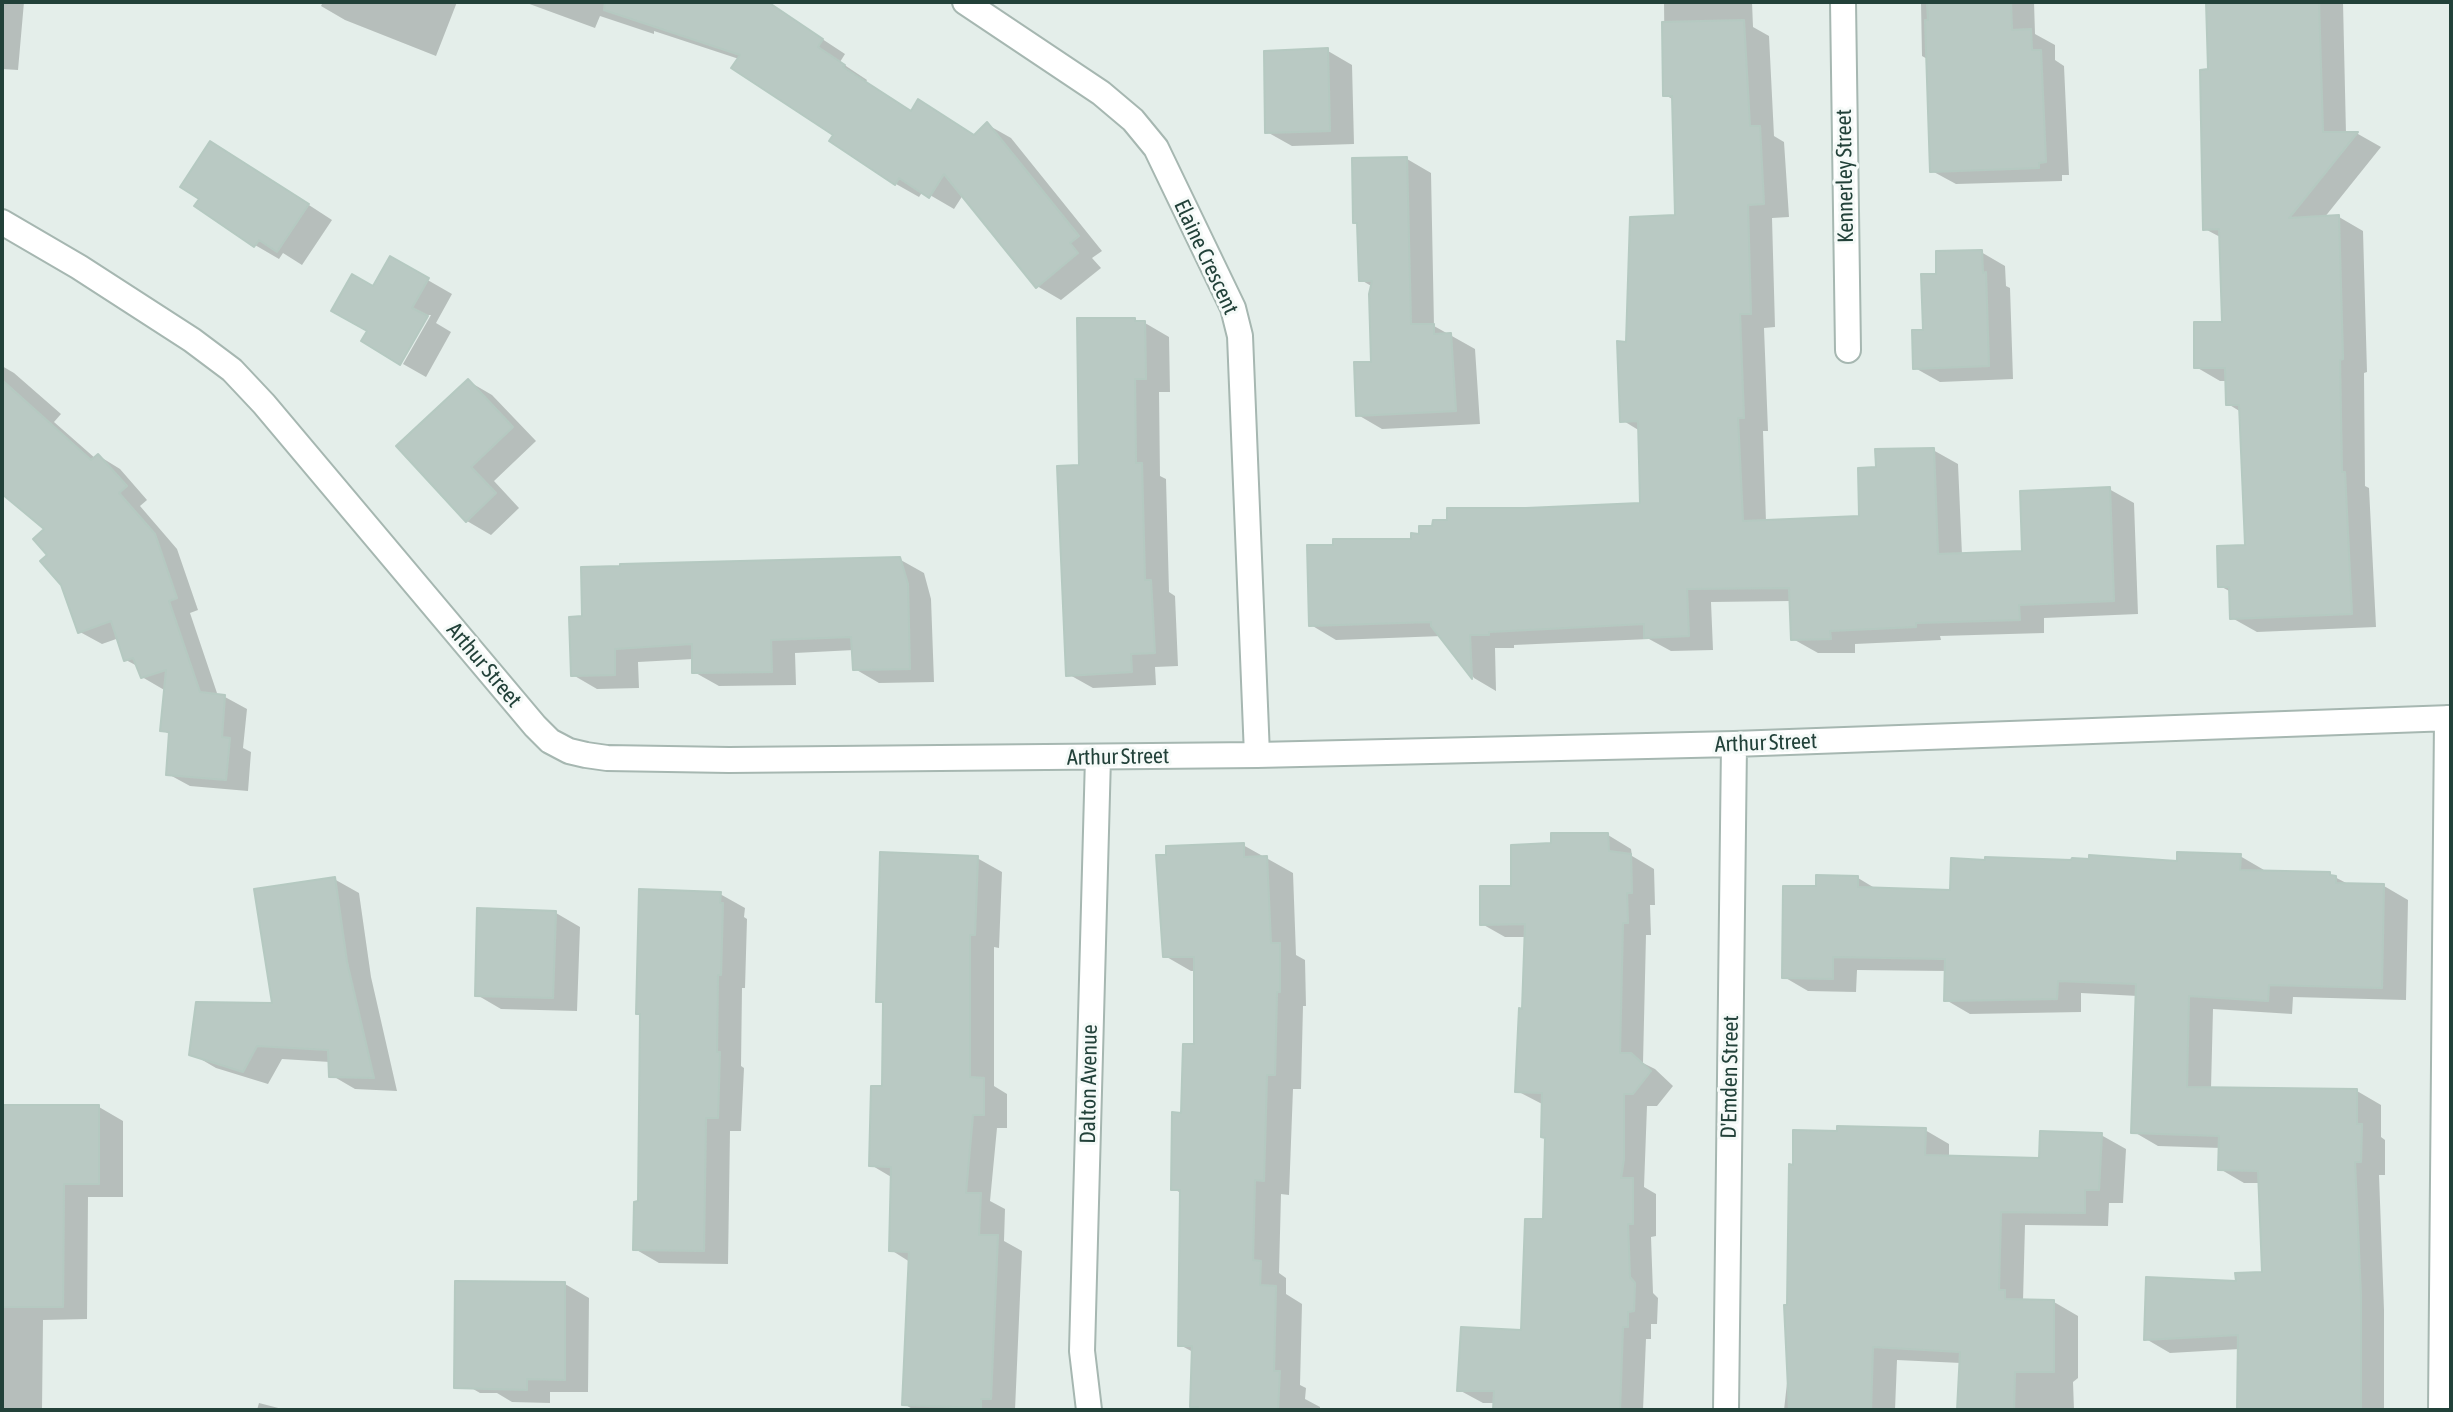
<!DOCTYPE html>
<html>
<head>
<meta charset="utf-8">
<style>
  body { margin:0 }
  #map { position:relative; width:2453px; height:1412px; overflow:hidden; background:#e4eeea; font-family:"Asap Condensed",sans-serif }
  canvas { display:block }
  .frame { position:absolute; inset:0; border:4px solid #224139; pointer-events:none }
</style>
</head>
<body>
<div id="map">
<canvas width="2453" height="1412"></canvas>
<div class="frame"></div>
</div>
<script>
const context = document.querySelector('canvas').getContext('2d');
context.lineJoin = 'round';
function fillPath(path, color) {
  context.fillStyle = color;
  context.fill(path, 'evenodd');
}
function stroke(path, color, width, dash) {
  context.strokeStyle = color;
  context.lineWidth = width;
  context.lineCap = dash ? 'butt' : 'round';
  context.setLineDash(dash || []);
  context.stroke(path);
}
function write(font, color, halo, rows, align = 'center') {
  context.font = font + ' "Asap Condensed",sans-serif';
  context.lineWidth = 6;
  context.setLineDash([]);
  context.textBaseline = 'middle';
  context.strokeStyle = halo;
  context.fillStyle = color;
  for (const [text, x, y, turn = 0] of rows) {
    context.save();
    context.translate(x, y);
    context.rotate((+turn || 0) * Math.PI / 180);
    context.textAlign = isNaN(turn) ? turn : align;
    if (halo) context.strokeText(text, 0, 0);
    context.fillText(text, 0, 0);
    context.restore();
  }
}
const shadow = new Path2D(`
  M2,2H24L18,70L2,69Z
  M323,2H457L436,56L345,20L321,6Z
  M524,2H766L845,54L840,62L867,80L866,82L912,112L976,137L988,125L1011,138L1102,251L1092,258L1101,268L1061,300L1037,286L963,195L954,209L923,191L919,197L896,184L739,59L654,31V34L600,16L595,28Z
  M1664,2H1752L1753,27L1769,36L1774,136L1784,142L1789,217L1772,218L1775,327L1764,328L1768,431H1763L1766,522L1861,518L1878,469L1933,450L1958,464L1962,555L2024,553L2109,489L2134,503L2138,614L2044,618V633L1940,636L1941,640L1855,644V653H1818L1793,639L1791,601L1711,602L1713,650L1671,651L1649,639L1514,645V648H1495L1496,691L1474,678L1442,636L1336,640L1311,625L1413,541L1642,505L1640,431L1622,420L1628,344L1677,217L1674,100L1665,95Z
  M1921,2H2034L2035,34L2055,45V60L2064,66L2069,175H2062V181L1956,184L1932,171L1929,60L1922,56Z
  M2208,2H2343L2346,134H2358L2381,147L2324,218L2339,217L2363,231L2367,372L2364,373L2365,486L2369,488L2376,627L2257,632L2232,618L2231,592L2220,586L2247,547L2241,412L2228,404L2227,381H2220L2196,367L2225,324L2222,238L2205,229L2210,71Z
  M1328,51L1352,65L1354,144L1292,146L1267,132Z
  M235,157L332,220L302,265L283,253L279,259L255,245Z
  M1407,159L1431,173L1434,326L1475,349L1480,424L1382,429L1358,415L1373,364V287L1361,280L1359,225L1355,222Z
  M1981,252L2005,266L2006,286L2010,288L2013,379L1940,382L1915,368L1925,332Z
  M391,259L452,294L436,323L451,332L426,377L403,364L431,315H427L400,362L369,331L374,288Z
  M1134,320L1145,323L1169,337L1170,392H1159L1160,476L1166,479L1169,592L1175,596L1178,666L1155,667L1156,685L1093,688L1068,674L1081,467Z
  M2,366L14,373L61,414L54,422L96,459L99,456L120,469L147,500L140,506L177,549L198,610L190,613L218,696L225,697L247,709L243,748L251,752L248,791L190,786L168,774L171,735L162,730L166,691L142,677L139,667L126,660L119,638L102,644L80,632L50,556L47,529L2,458Z
  M468,381L492,395L536,441L494,481L519,508L491,535L467,521Z
  M899,559L924,573L931,599L934,682L879,683L855,669L854,650L795,653L796,685L719,686L694,672V659L638,662L639,688L597,689L573,675L571,618Z
  M1608,835L1631,849L1632,856L1654,869L1655,905H1650L1651,935H1646L1643,1063L1655,1069L1673,1086L1657,1106H1647L1644,1187L1656,1194V1236L1651,1237L1653,1293L1658,1298L1657,1324H1651V1339H1646L1643,1410H1495L1496,1403H1483L1459,1390L1523,1333L1545,1221L1547,1139L1544,1105L1517,1091L1524,1011L1526,937H1505L1482,924L1553,845Z
  M1243,845L1293,873L1296,955L1305,960L1306,1006H1303L1301,1089H1293L1289,1195L1281,1194L1279,1273L1286,1278V1294L1302,1304L1300,1385L1306,1388L1305,1399L1320,1407V1410H1192L1193,1352L1180,1345L1182,1194L1173,1188L1196,1046V971H1191L1165,956Z
  M2240,856L2264,870V873L2329,874L2350,885L2384,886L2408,900L2406,1000L2293,997L2292,1014L2213,1009L2211,1089L2357,1091L2381,1105V1137L2385,1140V1175H2379L2384,1310V1410H2239L2240,1349L2170,1353L2146,1339L2238,1283L2264,1274L2261,1183H2244L2220,1169L2221,1148L2158,1146L2134,1132L2138,996L2081,993V1012L1970,1014L1946,1000V971L1857,970L1856,992L1808,991L1784,977L1818,889L1858,878L1878,890L1952,892Z
  M977,858L1002,872L999,948L994,947V1086L1007,1094V1128H997L990,1201L1005,1209L1004,1241L1022,1251L1015,1410H914L904,1404L910,1262L891,1250L893,1178L871,1165L884,1088L885,1004L878,1000Z
  M334,879L359,893L371,977L397,1091L355,1089L331,1075L330,1062L282,1059L268,1084L216,1068L192,1054L274,1005Z
  M720,894L745,908L744,917L747,919L745,988H742L741,1066L744,1068L741,1131H730L728,1264L659,1263L635,1249L640,1203L642,1016L638,1013Z
  M556,913L580,927L577,1011L501,1009L477,995Z
  M2,1107H99L123,1121V1197H88L87,1319L43,1320L42,1410H2Z
  M1925,1130L1949,1144V1158L2040,1160L2101,1135L2126,1149L2123,1203H2109L2108,1226L2025,1225L2023,1301L2054,1302L2078,1316V1378L2073,1382L2074,1410H1959L1961,1363L1897,1360L1895,1410H1784L1787,1383H1790Z
  M565,1284L589,1298L588,1392H550V1403L512,1402L497,1393H480L456,1379Z
  M259,1403L286,1410H257Z`);
const building = new Path2D(`
  M605,2H768L823,39L818,47L845,65L843,67L911,111L918,99L974,135L987,122L1079,236L1070,243L1078,253L1036,288L944,174L929,198L899,178L895,185L829,141L833,135L731,68L740,55L604,10Z
  M1927,2H2011L2012,30L2031,29L2032,50H2041L2046,162L2039,163V168L1930,172L1925,20H1928Z
  M2206,2H2319L2323,132H2358L2289,218L2339,215L2343,359L2340,360L2342,472H2345L2352,614L2230,619L2229,587H2218L2217,546L2245,545L2239,405H2226L2225,368H2194V322H2222L2219,229L2203,230L2200,70L2208,69Z
  M1744,20L1750,126H1760L1764,204L1748,205L1751,314H1740L1744,418H1738L1743,521L1859,516L1858,468L1876,467L1875,449L1934,448L1938,554L2022,551L2020,491L2110,487L2114,601L2019,605L2020,620L1916,623V627L1830,631L1831,639L1791,640L1789,588L1687,589L1689,636L1644,638V624L1489,632V635H1470L1472,679L1431,626V622L1309,626L1307,545H1333V539H1411V533L1419,534V526H1432L1433,520H1447V508H1526L1640,503L1638,421L1620,422L1617,341L1626,342L1630,217L1675,215L1672,96H1663L1662,22Z
  M1328,48L1330,131L1265,133L1264,51Z
  M210,141L309,204L277,252L259,240L254,247L194,206L199,199L180,187Z
  M1407,157L1411,324H1434V334L1451,333L1456,411L1356,416L1354,362H1371L1369,294L1372,281H1359L1357,223H1353L1352,158Z
  M1982,250L1983,273L1986,272L1989,366L1913,369L1912,330H1923L1921,274H1936V251Z
  M390,256L429,278L412,308L428,316L400,365L361,341L367,331L331,311L352,274L373,286Z
  M1077,318H1135V321H1145L1146,379H1135L1136,463H1142L1145,580H1151L1155,653L1131,654L1132,672L1066,676L1057,466L1079,465Z
  M468,379L513,427L471,467L496,493L466,522L396,446Z
  M2,380L91,460L98,454L127,486L119,493L155,534L177,598L169,601L200,692L225,695L222,737L230,738L226,780L166,775L169,732L160,731L166,670L141,678L133,658L124,661L111,621L78,633L61,585L40,561L47,555L33,539L44,529L2,494Z
  M900,557L908,584L910,669L853,670L851,637L771,640L772,672L692,673V644L615,649V675L571,676L569,617L582,616L581,567L620,566V564Z
  M1551,833H1608L1609,851L1631,854L1632,893H1627L1628,923H1623L1620,1053H1631L1651,1071L1633,1094H1624V1159L1621,1178H1633V1224H1628L1630,1277L1635,1283L1634,1311L1628,1312V1327H1623L1620,1410H1493L1494,1391H1457L1461,1327L1521,1330L1525,1219H1543L1545,1138L1541,1137L1542,1093L1515,1092L1519,1008L1522,1009L1525,924L1480,925V886H1511V845L1551,843Z
  M1244,843V857L1267,856L1271,943H1280V992H1277L1275,1075H1267L1264,1181L1255,1180L1253,1260L1261,1261L1260,1285L1276,1286L1274,1371H1280L1278,1410H1197L1198,1407H1190L1192,1346H1178L1180,1190H1171L1172,1112L1181,1113L1183,1044H1194V957H1163L1156,855H1166V846Z
  M880,852L978,856L975,935H970V1077L984,1078V1115H973L966,1193H981L979,1235H998L991,1399H981V1408L902,1405L909,1252L889,1251L891,1167L869,1166L871,1086H882L883,1002H876Z
  M2177,852L2241,854L2240,870L2330,872V875L2336,876V883L2384,884L2382,988L2269,985L2268,1001L2189,996L2187,1087L2357,1089V1124H2362L2361,1162H2355L2361,1296V1410H2237L2238,1335L2144,1340L2146,1277L2236,1281L2235,1273L2262,1272L2258,1171L2218,1170L2219,1136L2131,1133L2136,984L2058,981L2057,999L1944,1001L1945,959L1833,957V979L1782,978L1783,886H1816V875L1858,876V887L1950,890L1951,858L1985,860V857L2071,860L2072,858L2089,859V855L2177,861Z
  M335,877L347,962L374,1078L329,1077L328,1050L257,1046L243,1072L189,1055L196,1002L272,1003L254,889Z
  M639,889L721,892L720,903H723L721,975H718L717,1052H720L718,1118H706L704,1251L633,1250L634,1202L638,1201L640,1014H636Z
  M477,908L556,911L553,998L475,996Z
  M2,1105H99V1184H64L63,1307H2Z
  M1837,1126L1926,1128L1925,1155L2039,1158L2040,1131L2102,1133L2099,1190H2085V1213L2001,1212L1999,1290H2005V1299L2054,1300V1372H2015L2014,1410H1957L1960,1352L1873,1347L1871,1410H1789L1784,1305H1787L1789,1164L1793,1165V1130L1837,1131Z
  M455,1281L565,1282V1380L527,1379V1390L454,1388Z`);
const minor = new Path2D(`
  M965,2L1101,93L1133,120L1156,148L1233,308L1240,336L1257,755
  M1843,2L1848,350
  M2,222L79,267L192,340L232,370L264,404L535,726L550,741L569,751L586,755L607,758L729,760L1257,755L1734,744L2451,718
  M1089,1410L1082,1351L1098,757
  M1726,1410L1734,744
  M2441,1410L2447,718`);
const streetNames = [
  ["Kennerley Street",1845,176,-91],
  ["Elaine Crescent",1206,257,65],
  ["Arthur Street",484,665,50],
  ["Arthur Street",1766,743,-2],
  ["Arthur Street",1118,757,-1],
  ["D'Emden Street",1730,1077,-89],
  ["Dalton Avenue",1089,1084,-89]
];
fillPath(shadow, '#0003');
fillPath(building, '#b9c9c3');
stroke(building, '#b5c9c1', 2);
stroke(minor, '#a6b7b1', 28);
stroke(minor, '#fff', 24);
write('22px', '#224139', '#f5faf8', streetNames);
</script>
</body>
</html>
